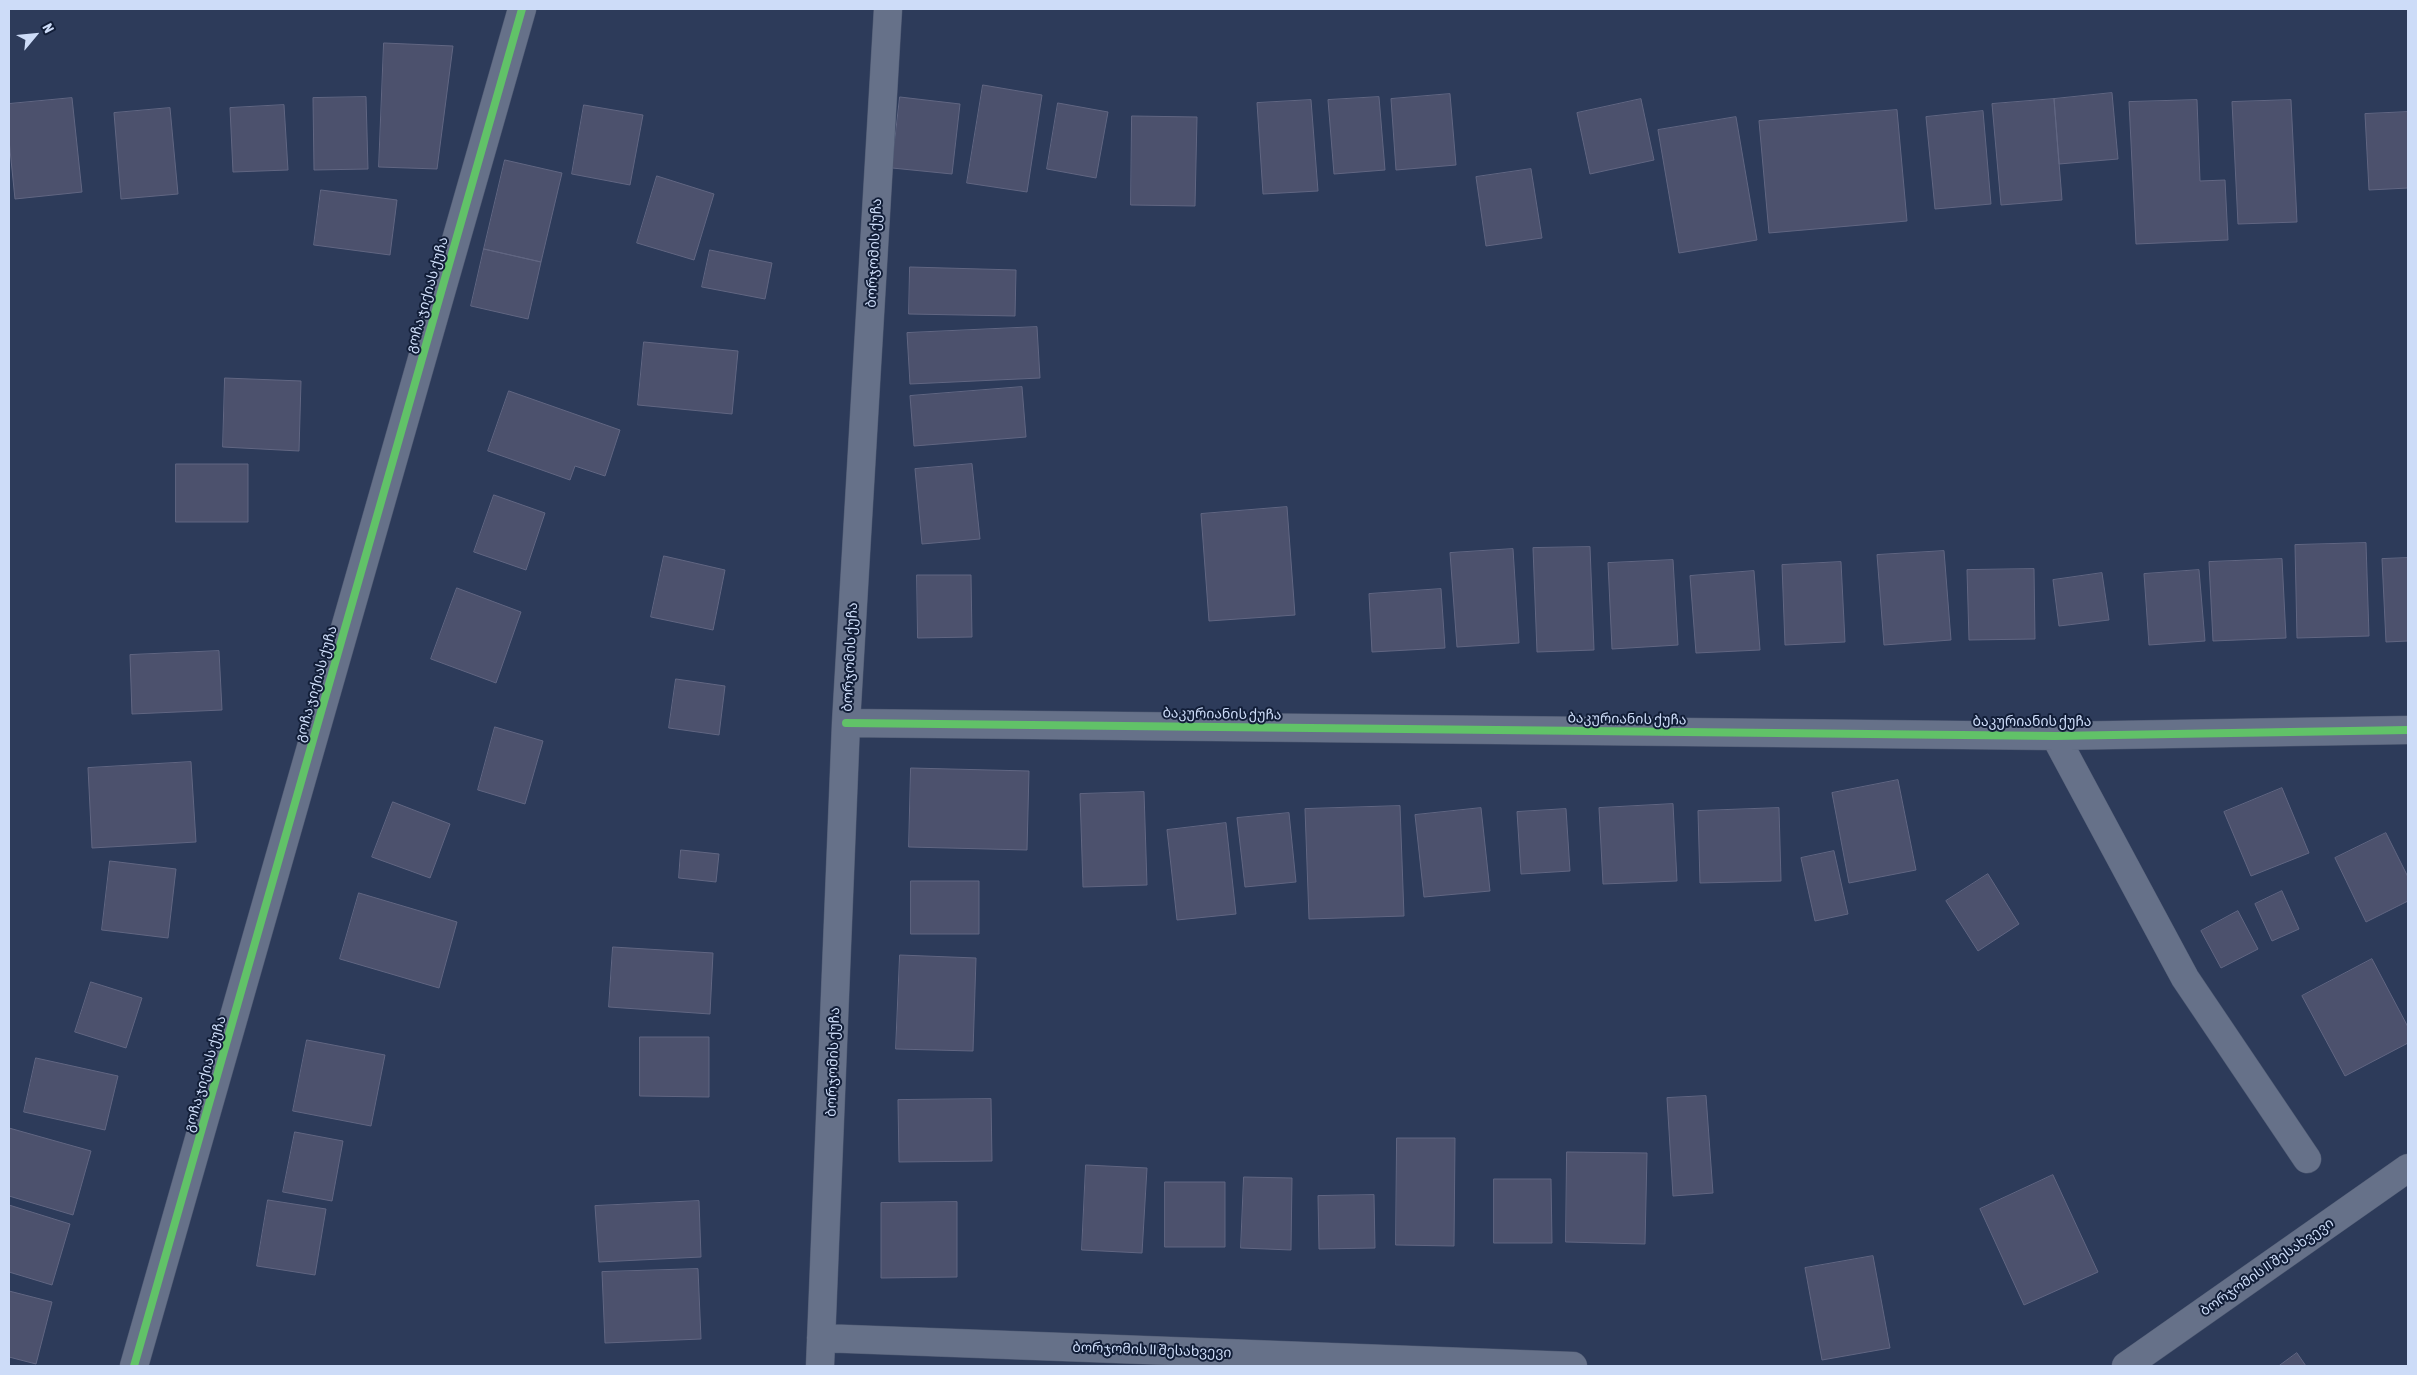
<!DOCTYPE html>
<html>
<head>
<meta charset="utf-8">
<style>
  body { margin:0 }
  #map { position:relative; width:2417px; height:1375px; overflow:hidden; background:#2d3b5a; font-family:"Asap Condensed",sans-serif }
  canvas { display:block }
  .frame { position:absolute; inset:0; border:10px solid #cddcf8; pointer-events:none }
  .north { position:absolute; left:10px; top:10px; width:50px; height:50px; -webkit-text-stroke:4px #121e38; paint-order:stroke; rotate:62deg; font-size:14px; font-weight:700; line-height:20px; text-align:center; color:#cddcf8 }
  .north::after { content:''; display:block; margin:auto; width:18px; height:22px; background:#cddcf8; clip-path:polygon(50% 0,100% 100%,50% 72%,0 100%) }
</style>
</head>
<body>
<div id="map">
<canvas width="2417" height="1375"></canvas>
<div class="frame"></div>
<div class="north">N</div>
</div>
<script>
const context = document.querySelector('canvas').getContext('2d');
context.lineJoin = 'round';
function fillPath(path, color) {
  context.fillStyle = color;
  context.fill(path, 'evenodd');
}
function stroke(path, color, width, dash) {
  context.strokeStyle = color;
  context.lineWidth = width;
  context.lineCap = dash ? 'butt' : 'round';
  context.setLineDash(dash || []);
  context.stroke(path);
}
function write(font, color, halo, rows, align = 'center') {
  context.font = font + ' "Asap Condensed","Noto Sans Georgian",sans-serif';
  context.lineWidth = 4;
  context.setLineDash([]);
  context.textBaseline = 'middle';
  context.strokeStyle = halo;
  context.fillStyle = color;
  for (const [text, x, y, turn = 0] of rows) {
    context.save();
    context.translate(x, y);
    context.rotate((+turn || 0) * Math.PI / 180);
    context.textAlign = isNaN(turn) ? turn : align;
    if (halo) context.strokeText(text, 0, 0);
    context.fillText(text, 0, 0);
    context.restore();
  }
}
const building = new Path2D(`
  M384,43L453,46L437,169L379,167Z
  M983,85L1042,95L1027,192L967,183Z
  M2112,93L2118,159L2059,164L2054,99Z
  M1450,94L1456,165L1396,170L1391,99Z
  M366,97L368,169L314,170L313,98Z
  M900,97L960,104L952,174L892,168Z
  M1379,97L1385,170L1334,174L1328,100Z
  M72,98L82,192L15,199L9,140V104Z
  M1641,99L1654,160L1590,174L1577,113Z
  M2054,99L2062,200L2001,205L1992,104Z
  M1311,100L1318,191L1263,194L1257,103Z
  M2197,100L2200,181L2225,180L2228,240L2136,244L2129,102Z
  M2291,100L2297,222L2238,224L2232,102Z
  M1058,103L1108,112L1096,178L1047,169Z
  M284,105L288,170L233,172L230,108Z
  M584,105L643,115L630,185L572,174Z
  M170,108L178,194L121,199L114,113Z
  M1897,110L1907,221L1769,233L1759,121Z
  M1983,111L1991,204L1935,209L1926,117Z
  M2408,112V188L2369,190L2365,114Z
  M1132,116L1197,117L1195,206L1131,205Z
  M1736,117L1757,240L1679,253L1658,130Z
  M505,160L562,173L541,262L484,249Z
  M1531,169L1542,238L1486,246L1476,177Z
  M657,176L714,194L694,260L637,243Z
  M321,190L397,200L390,255L314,245Z
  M484,249L541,262L528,319L471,306Z
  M710,250L772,263L765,299L702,287Z
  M910,267L1016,270L1015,316L909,314Z
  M1037,327L1040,378L910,384L907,333Z
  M644,342L738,351L732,414L638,405Z
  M225,378L301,381L299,451L223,447Z
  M1022,387L1026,437L914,446L910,396Z
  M509,391L620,430L605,476L575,466L570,480L488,451Z
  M176,464H248V522H176Z
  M972,464L980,539L922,544L915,469Z
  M494,495L545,513L526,570L474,552Z
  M1287,507L1295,615L1209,621L1201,514Z
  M2366,543L2369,636L2297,638L2295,545Z
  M1590,547L1594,650L1537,652L1533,548Z
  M1513,549L1519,643L1457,647L1450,553Z
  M1944,551L1951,640L1884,645L1877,555Z
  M664,556L725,570L713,630L651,617Z
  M2408,558V641L2386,642L2382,559Z
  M2282,559L2286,638L2213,641L2209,562Z
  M1673,560L1678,645L1612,649L1608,563Z
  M1841,562L1845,642L1785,645L1782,565Z
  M2034,569L2035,639L1969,640L1967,570Z
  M2199,570L2205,641L2149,645L2144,574Z
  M1754,571L1760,650L1696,653L1690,576Z
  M2102,573L2109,620L2059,626L2053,580Z
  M917,575H971L972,637L918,638Z
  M457,588L521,612L496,683L431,659Z
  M1441,589L1445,648L1372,652L1369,594Z
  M219,651L222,710L132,714L130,655Z
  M676,679L725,686L719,735L669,728Z
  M495,727L543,741L525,804L478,790Z
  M191,762L196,842L92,848L88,768Z
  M911,768L1029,771L1027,850L909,847Z
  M1898,780L1916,870L1849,883L1832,793Z
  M2282,788L2309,853L2251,876L2224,812Z
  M1144,792L1147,885L1083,887L1080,794Z
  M393,802L450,824L430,878L372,857Z
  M1673,804L1677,881L1603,884L1599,808Z
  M1400,806L1404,916L1309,919L1305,809Z
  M1481,808L1490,891L1424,897L1415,815Z
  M1779,808L1781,881L1700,883L1698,811Z
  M1566,809L1570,871L1521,874L1517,812Z
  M1289,813L1296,882L1245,887L1237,818Z
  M1226,823L1236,914L1177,920L1167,830Z
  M2386,833L2408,877V901L2366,922L2335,858Z
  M681,850L719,854L716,882L679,878Z
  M1834,851L1848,914L1815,921L1801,858Z
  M110,861L176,869L168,938L102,930Z
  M1988,874L2019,924L1978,951L1946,901Z
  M911,881H979V934H911Z
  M2282,891L2299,929L2272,941L2255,904Z
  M359,893L457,922L439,988L340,959Z
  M2238,911L2258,949L2221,968L2201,931Z
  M613,947L713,953L710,1014L609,1007Z
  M900,955L976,958L973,1051L896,1049Z
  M2372,959L2408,1027V1043L2345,1076L2302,996Z
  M91,982L142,998L126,1048L75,1032Z
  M640,1037H709V1097L640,1096Z
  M307,1040L385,1055L371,1126L293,1111Z
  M36,1058L118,1076L105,1130L24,1112Z
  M1706,1096L1713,1193L1673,1196L1667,1098Z
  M991,1099L992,1161L899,1162L898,1100Z
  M9,1128L91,1151L73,1215L9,1196Z
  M295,1132L343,1141L332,1201L283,1192Z
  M1397,1138H1455L1454,1246L1396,1245Z
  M1567,1152L1647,1153L1645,1244L1566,1242Z
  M1086,1165L1147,1168L1142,1253L1082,1250Z
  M2053,1175L2098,1272L2024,1305L1980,1209Z
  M1244,1177L1292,1178L1291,1250L1241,1248Z
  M1494,1179H1551L1552,1243H1494Z
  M1165,1182H1225V1247H1165Z
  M1374,1195L1375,1248L1319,1249L1318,1196Z
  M268,1200L326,1209L315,1275L257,1266Z
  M699,1201L701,1257L599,1262L595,1206Z
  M957,1202V1277L881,1278V1203Z
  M9,1205L70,1224L52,1285L9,1272Z
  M1873,1256L1890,1348L1822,1360L1805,1268Z
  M698,1269L701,1339L605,1343L602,1272Z
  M9,1291L52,1302L36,1364L9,1357Z
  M2297,1353L2306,1366H2279Z`);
const minor = new Path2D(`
  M846,723L2055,736L2408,730
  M2055,736L2185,978L2307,1159
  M821,1338L1573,1366
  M134,1366L522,9
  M820,1366L846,723L888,9
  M2126,1366L2408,1168`);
const cycleway = new Path2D(`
  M846,723L2055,736L2408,730
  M134,1366L522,9`);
const streetNames = [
  ["ბორჯომის ქუჩა",874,253,-87],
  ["გოჩა ჯიქიას ქუჩა",427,295,-74],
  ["ბორჯომის ქუჩა",850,657,-87],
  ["გოჩა ჯიქიას ქუჩა",316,684,-74],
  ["ბაკურიანის ქუჩა",1222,714,1],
  ["ბაკურიანის ქუჩა",1627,719,1],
  ["ბაკურიანის ქუჩა",2032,722],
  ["ბორჯომის ქუჩა",833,1062,-88],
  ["გოჩა ჯიქიას ქუჩა",205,1074,-74],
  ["ბორჯომის II შესახვევი",2267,1267,-35],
  ["ბორჯომის II შესახვევი",1152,1350,2]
];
fillPath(building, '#4c516d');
stroke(building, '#616682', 1);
stroke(minor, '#4d5871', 29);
stroke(minor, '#667189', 28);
stroke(cycleway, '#61c268', 8);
write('14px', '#cddcf8', '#121e38', streetNames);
</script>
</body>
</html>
